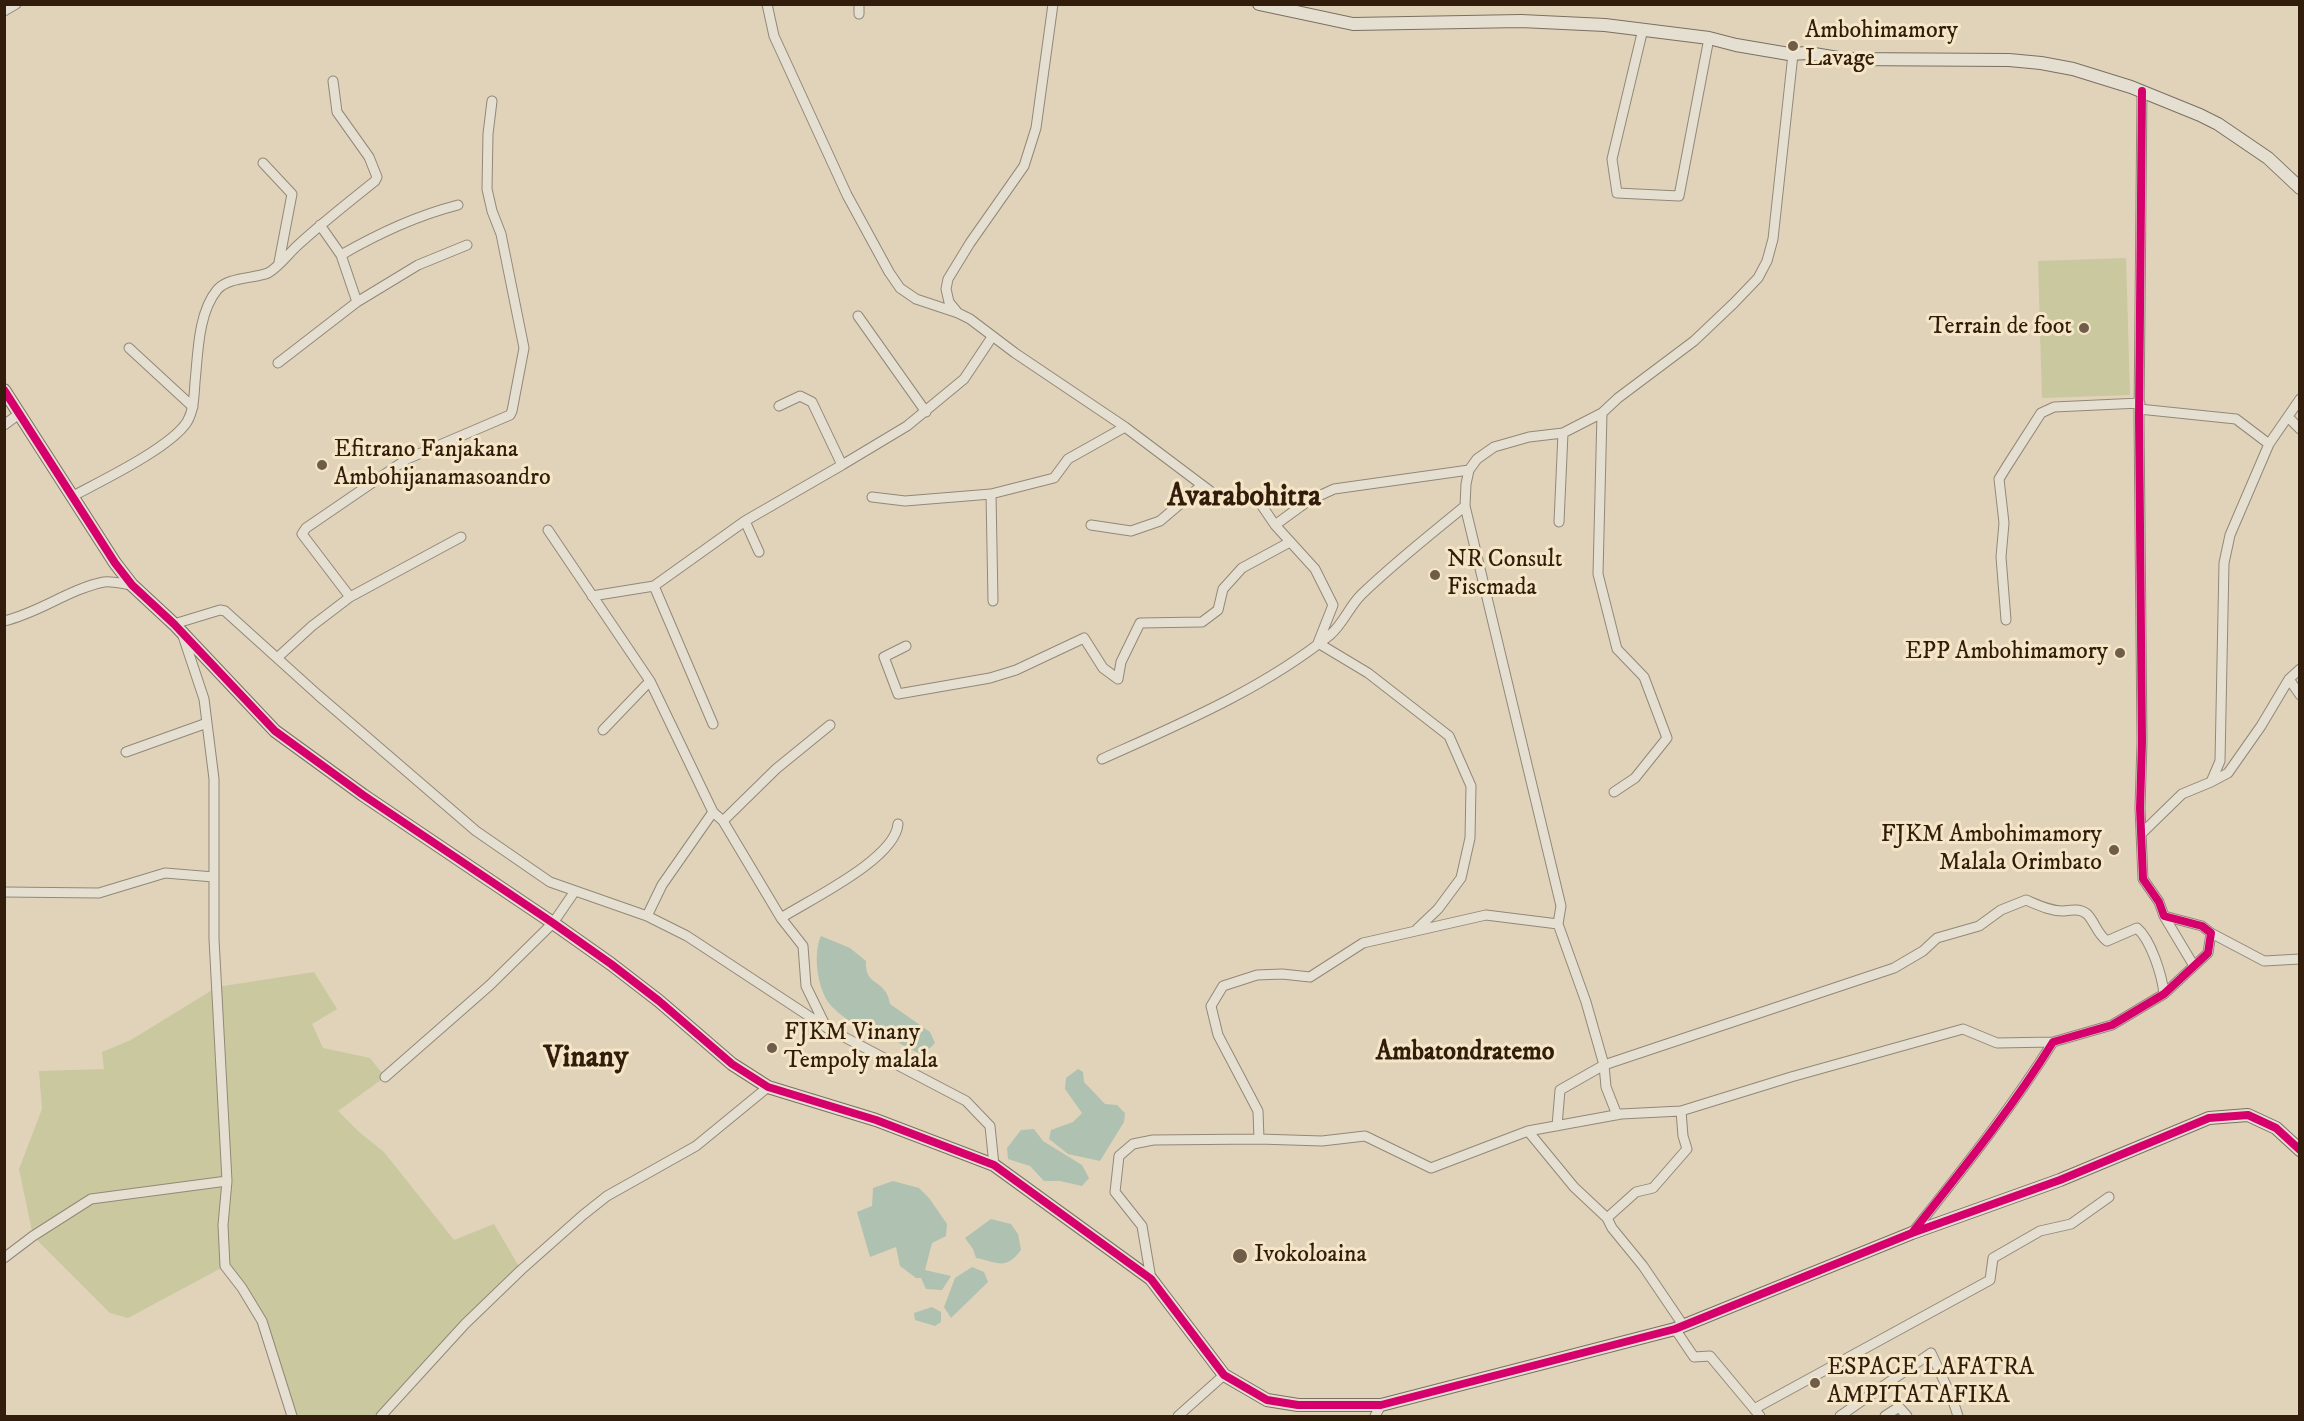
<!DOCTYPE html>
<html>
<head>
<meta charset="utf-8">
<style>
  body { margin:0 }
  #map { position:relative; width:2304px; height:1421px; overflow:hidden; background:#e0d3b9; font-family:"IM FELL DW Pica",serif }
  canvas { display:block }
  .frame { position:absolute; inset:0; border:6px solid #321d0d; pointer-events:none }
</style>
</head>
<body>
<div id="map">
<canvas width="2304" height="1421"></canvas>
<div class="frame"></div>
</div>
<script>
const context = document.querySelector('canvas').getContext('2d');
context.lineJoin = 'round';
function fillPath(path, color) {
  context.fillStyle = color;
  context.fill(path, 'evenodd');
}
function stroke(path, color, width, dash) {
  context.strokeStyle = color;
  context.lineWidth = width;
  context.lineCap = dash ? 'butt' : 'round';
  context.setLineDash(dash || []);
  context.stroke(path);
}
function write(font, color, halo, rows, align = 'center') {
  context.font = font + ' "IM FELL DW Pica",serif';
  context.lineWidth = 6;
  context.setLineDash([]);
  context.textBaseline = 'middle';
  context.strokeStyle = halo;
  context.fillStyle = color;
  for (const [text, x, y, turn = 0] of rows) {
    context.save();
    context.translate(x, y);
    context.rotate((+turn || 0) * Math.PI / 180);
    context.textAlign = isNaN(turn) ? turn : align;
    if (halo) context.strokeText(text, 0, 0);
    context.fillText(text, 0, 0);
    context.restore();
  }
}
const green = new Path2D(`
  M2126,258L2130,395L2042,398L2038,261Z
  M314,972L337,1009L312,1024L323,1048L370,1058L385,1077L338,1111L359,1132L384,1152L454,1240L494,1224L521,1270L381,1416H292L262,1321L225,1266L128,1318L110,1313L33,1236L19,1169L42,1109L39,1071L104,1069L102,1052L131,1040L217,987Z`);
const water = new Path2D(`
  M821,936L850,948L866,961C864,987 886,978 890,1004L930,1032L935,1043L927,1051L920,1054L899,1043L896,1033C880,1026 867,1019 850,1022C843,1016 833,1009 828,1002C817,985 813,953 821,936Z
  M1078,1069L1083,1072L1084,1082L1105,1104L1117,1105L1125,1113L1124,1122L1100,1161L1068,1154L1049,1139L1051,1130L1073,1122L1082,1113L1065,1089L1066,1078Z
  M1034,1129L1043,1141L1082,1165L1089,1178L1082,1186L1060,1181H1044L1030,1166L1008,1159L1007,1148L1021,1130Z
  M893,1181L919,1188L929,1198L947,1224L946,1236L932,1243L925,1270L951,1276L942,1290L926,1289L921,1278H916L900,1266L896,1247L870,1257L857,1212L872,1206L873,1188Z
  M991,1219L1011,1224L1018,1234L1021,1250C1005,1271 998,1262 976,1258L973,1249L965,1238Z
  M972,1267L984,1272L988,1282L951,1318L944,1307L955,1278Z
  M932,1307L941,1312V1322L935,1326L915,1320L914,1313Z`);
const street = new Path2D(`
  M767,4L774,36L847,195L889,272L900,288L916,299L958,313
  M859,4V14
  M1053,4L1036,128L1024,166L970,243L948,279L946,289L949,302L958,313L970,319L1015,353L1125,427L1222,500L1239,496L1256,497L1275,525L1308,501L1334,489L1469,470
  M4,11L16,4
  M1643,29L1612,159L1617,193L1679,196L1709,38
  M263,163L292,194L279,262
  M320,225L341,255C379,233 415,216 458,205
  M357,302L418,265L467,245
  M858,316L926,412
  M129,348L193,407
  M278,363L357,302L341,255
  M779,406L800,396L812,402L842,465L907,426L964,379L992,337
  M2139,409L2236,419L2269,444
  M1602,413L1598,574L1617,649L1644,677L1667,738L1635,778L1614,792
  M2288,417L2300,429
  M4,425L19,414
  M991,494L993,601
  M73,496C101,481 170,448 187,422C194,410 194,396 195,382C198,354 198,313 217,290C228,277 252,279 268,273C278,268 289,253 298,245C322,223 349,202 375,181L377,177L369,157L337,112L333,81
  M872,497L905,501L991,494L1054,478L1068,459L1125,427
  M1559,522L1563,433
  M1091,525L1131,531L1160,521L1201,486
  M1275,525L1315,569L1333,605L1318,643L1368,673L1449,736L1471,786L1470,838L1461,878L1438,909L1417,929
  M548,530L650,681L713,812L723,821L776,769L830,725
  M461,537L350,597L302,534L306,528L407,459L510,415L512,411L524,348L501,234L492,211L487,189L488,134L492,101
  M759,552L745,521L842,465
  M592,596L654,586
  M2006,620L2001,557L2004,523L1999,479L2007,466L2041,413L2054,407L2140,403
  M4,621C39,613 69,589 104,582C113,581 123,584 132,585
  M174,624L220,610L225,611L318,695L476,831L550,882L647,916L687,936L827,1028L966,1101L990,1126L994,1165
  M183,636L204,699L214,779V939L227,1181L223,1225L225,1266L242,1288L262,1321L292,1416
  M906,646L884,657L898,694L990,678L1016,670L1084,638L1103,668L1118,679L1121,662L1140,623L1202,622L1218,610L1223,589L1242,568L1290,542
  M277,658L312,626L350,597
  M2289,679L2300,695
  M713,724L654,586L745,521
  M603,730L650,681
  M126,752L207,723
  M1102,759C1180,724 1263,689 1330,635C1343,624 1349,607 1361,595C1394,563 1430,535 1465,506L1466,484L1469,470L1477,459L1494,447L1529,437L1563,433L1602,413L1618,398L1694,341L1734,303L1758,278L1767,261L1773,239L1793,54
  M2211,782L2228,773L2261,726L2289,679L2300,669
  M723,821L781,918L803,946L806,986L826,1027
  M2141,834L2182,794L2211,782L2220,761L2224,563L2230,535L2269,444L2300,399
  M4,892L99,893L165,873L214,877
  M647,916L662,885L713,812
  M2164,916L2194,966
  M781,918C811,899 895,859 898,824
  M1558,924L1586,1002L1604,1065L1606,1087L1617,1115
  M2211,933L2264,961L2300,959
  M385,1077L490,985L553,923L575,891
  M1557,1126L1560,1090L1604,1065L1894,968L1923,951L1937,938L1979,926L2001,910L2026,900C2038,905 2050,911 2063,911C2071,910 2080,908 2087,914C2095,922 2097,934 2107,941L2137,928C2151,940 2162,975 2164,994
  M1528,1131L1574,1187L1607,1218L1612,1228L1643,1266L1683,1325
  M1259,1139L1258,1111L1218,1035L1211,1006L1223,986L1257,975L1282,974L1310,977L1363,943L1486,915L1558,924L1561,906L1465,506
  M1607,1218L1636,1192L1653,1188L1687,1149L1683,1136L1681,1111
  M1913,1232C1962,1170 2011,1109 2053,1042L2112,1025L2164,994L2208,953L2211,933L2202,926L2164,916L2159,902L2143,879L2140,808L2142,742L2139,418L2142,91
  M4,1258L33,1236L91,1199L227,1181
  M1151,1279L1142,1226L1115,1192L1119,1156L1133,1144L1153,1140L1259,1139L1322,1141L1365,1136L1431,1168L1528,1131L1621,1114L1681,1111L1791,1077L1963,1029L1997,1043L2053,1042
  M1675,1329L1694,1357L1710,1356L1760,1416
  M1754,1409L1990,1280L1993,1258L2040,1231L2071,1224L2109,1197
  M381,1416L465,1324L521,1270L583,1215L607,1196L696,1146L768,1087
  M1178,1416L1224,1375
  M1375,1416L1381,1405
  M1840,1416L1931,1353L1952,1398L1958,1416
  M1885,1416L1899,1407L1907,1416`);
const secondary = new Path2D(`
  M1259,4L1353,24L1521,21L1605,25L1709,38L1736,45L1789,54L1808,53L1844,59L2009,60L2041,63L2073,69L2131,87L2200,115L2218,124L2268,158L2300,188
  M4,390L115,563L132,585L174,624L275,731L363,795L553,923L611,964L659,1001L732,1064L768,1087L876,1120L994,1165L1151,1279L1224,1375L1267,1400L1298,1405H1381L1675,1329L1912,1233L2060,1180L2209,1118L2248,1115L2276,1128L2300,1150`);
const cycleway = new Path2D(`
  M4,390L115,563L132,585L174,624L275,731L363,795L553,923L611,964L659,1001L732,1064L768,1087L876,1120L994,1165L1151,1279L1224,1375L1267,1400L1298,1405H1381L1675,1329L1912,1233L2060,1180L2209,1118L2248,1115L2276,1128L2300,1150
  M1912,1233C1961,1171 2011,1110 2053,1042L2112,1025L2164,994L2208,953L2211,933L2202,926L2164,916L2159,902L2143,879L2140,808L2142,742L2139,418L2142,91`);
const markers = [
  [1793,46,6,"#6f5d49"],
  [2084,328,6,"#6f5d49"],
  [322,465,6,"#6f5d49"],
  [1435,575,6,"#6f5d49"],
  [2120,653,6,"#6f5d49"],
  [2114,850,6,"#6f5d49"],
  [772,1048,6,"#6f5d49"],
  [1240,1256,8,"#6f5d49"],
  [1815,1383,6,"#6f5d49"]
];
const poiNames = [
  ["Ambohimamory",1805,32],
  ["Lavage",1805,60],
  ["Terrain de foot",2072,328,"right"],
  ["Efitrano Fanjakana",334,451],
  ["Ambohijanamasoandro",334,479],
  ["NR Consult",1447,561],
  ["Fiscmada",1447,589],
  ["EPP Ambohimamory",2108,653,"right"],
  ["FJKM Ambohimamory",2102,836,"right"],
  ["Malala Orimbato",2102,864,"right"],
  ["FJKM Vinany",784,1034],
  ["Tempoly malala",784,1062],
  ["Ivokoloaina",1254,1256],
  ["ESPACE LAFATRA",1827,1369],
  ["AMPITATAFIKA",1827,1397]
];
const neighbourhoodNames = [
  ["Ambatondratemo",1465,1054]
];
const districtNames = [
  ["Avarabohitra",1244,499],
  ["Vinany",586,1060]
];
fillPath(green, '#c9c89f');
fillPath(water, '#afc1b1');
stroke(street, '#928878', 11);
stroke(secondary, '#7a7061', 14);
stroke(street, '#e5dfd2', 9);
stroke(secondary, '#e5dfd2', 12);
stroke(cycleway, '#d6006c', 8);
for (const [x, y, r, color] of markers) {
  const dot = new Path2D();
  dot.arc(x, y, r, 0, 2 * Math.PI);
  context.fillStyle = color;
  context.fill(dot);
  stroke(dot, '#f5e6c7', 2);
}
write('24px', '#321d0d', '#f5e6c7', poiNames, 'left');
write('bold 26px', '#321d0d', '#f5e6c7', neighbourhoodNames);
write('bold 30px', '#321d0d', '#f5e6c7', districtNames);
</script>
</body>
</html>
